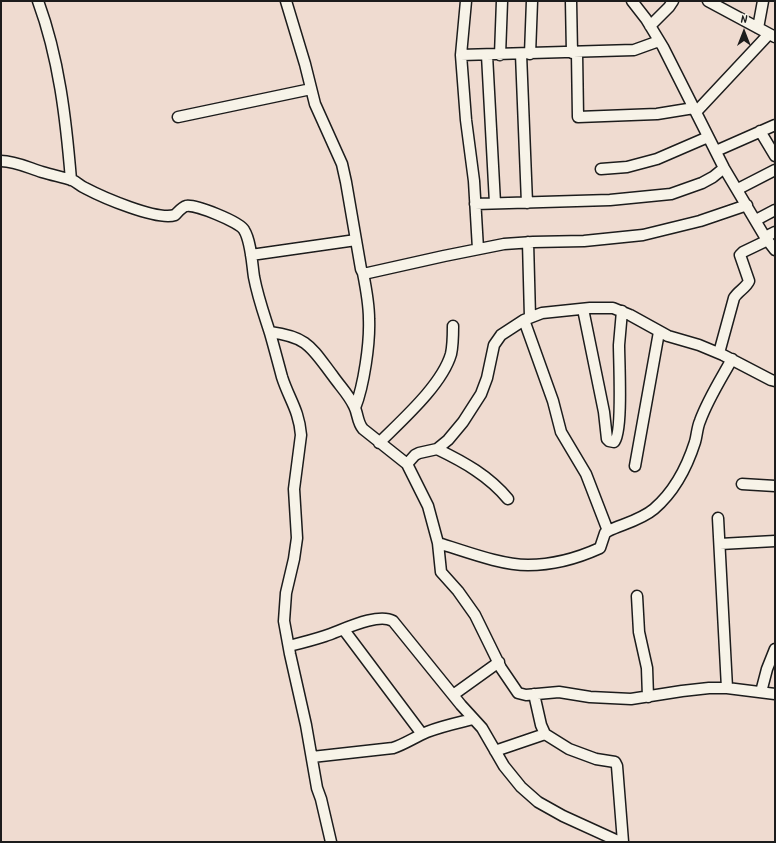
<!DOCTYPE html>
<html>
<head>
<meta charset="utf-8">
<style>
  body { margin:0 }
  #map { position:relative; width:776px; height:843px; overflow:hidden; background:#efdbd0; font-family:Kalam,sans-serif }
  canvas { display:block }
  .frame { position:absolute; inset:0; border:2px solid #1c1c1c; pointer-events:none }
  .north { position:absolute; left:724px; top:12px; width:40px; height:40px; -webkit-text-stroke:3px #f7f3e8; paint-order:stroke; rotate:0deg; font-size:11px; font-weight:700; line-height:16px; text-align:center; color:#1c1c1c }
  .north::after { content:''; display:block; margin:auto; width:14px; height:18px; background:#1c1c1c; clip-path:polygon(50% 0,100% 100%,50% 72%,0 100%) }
</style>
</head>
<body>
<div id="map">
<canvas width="776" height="843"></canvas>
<div class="frame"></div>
<div class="north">N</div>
</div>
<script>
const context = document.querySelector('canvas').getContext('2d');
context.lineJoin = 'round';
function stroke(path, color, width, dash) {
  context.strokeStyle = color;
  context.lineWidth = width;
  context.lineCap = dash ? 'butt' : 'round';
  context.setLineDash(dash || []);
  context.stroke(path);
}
const street = new Path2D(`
  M38,1C59,58 66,119 71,180
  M286,1L305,64L315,104L342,164L346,182L361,269L363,273H368L444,256L504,244L533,242L584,241L643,235L700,221L747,205
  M466,1L461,55L466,120L474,181L478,249
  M571,1L572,53
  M632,1L646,19L663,47L724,168L765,237L775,250
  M708,1L775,37
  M650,26L669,7L673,1
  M758,28L763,1
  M577,53L578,117L657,114L694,108
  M521,54L527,203
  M530,54L532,1
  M461,55L634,50L659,41
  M487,55L495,203
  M500,55L502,1
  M696,112L769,34
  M178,117L311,89
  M760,131L775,156
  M716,151L775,125
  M1,161C15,161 29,168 42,172C52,175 62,177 72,180C77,182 80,186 85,188C102,197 157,221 175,215C178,212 182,207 186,206C195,204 240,222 244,230C251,241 252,264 254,277C258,298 264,314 270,333C274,347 278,362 282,377C289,399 299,410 301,435L294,489L297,538L294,559L286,593L284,621L290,654L306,725L317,788L321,799L331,842
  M601,169L627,167L657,159L708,137
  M738,189L775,170
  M475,204L610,200L671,194L702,183L713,177L724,168
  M756,220L775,210
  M765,237L775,232
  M528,242L530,317
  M251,255L356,240
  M583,309L604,412L607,439L609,441L614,442C623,434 619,361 619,345C620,333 621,322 622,311
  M524,320L553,401L561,432L586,474L608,531
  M270,332C308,337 311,347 333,376C340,386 349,395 354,406C358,413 357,422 363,429L407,464L428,506L438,543L441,572L458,591L475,615L501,668L518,693L526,695L559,692L590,697L631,699L682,691L709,688H727L775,694
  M719,353L734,298C738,291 746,288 749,281L740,255L743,252L768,240
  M355,408C364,385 370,343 369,319C369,303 366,288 363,273
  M379,443C402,420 442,385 451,354C453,345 453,336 453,326
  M437,449C464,462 489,476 508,499
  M407,464L415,455L419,453L437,449L448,440L463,422L481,394L487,378L494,345L501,335L524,320L542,313L590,308H613L630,315L668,336L699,345L723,355L771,380L775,381
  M635,466L659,332
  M742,484L775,486
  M718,518L727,688
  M438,543C465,551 500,565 528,565C551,565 578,558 600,548L605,533L608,531C623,524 641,520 654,509C675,491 687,467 695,442C697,435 697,428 700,421C708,399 721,379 732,359
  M720,544L775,541
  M637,596L639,632L647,668L648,697
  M344,630L422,734
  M289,646C301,643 313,640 325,636C341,631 377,612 393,621L461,705L482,728L504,766L521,787L538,802L563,816L620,842
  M761,692L767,669L775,649
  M453,695L499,662
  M545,734L569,749L596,759L615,762L617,766L623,842
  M495,751L545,734L541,725L534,694
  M312,757L393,748C405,744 415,737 427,732C442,726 457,723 473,719`);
stroke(street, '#1c1c1c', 13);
stroke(street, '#f7f3e8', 10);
</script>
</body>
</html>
